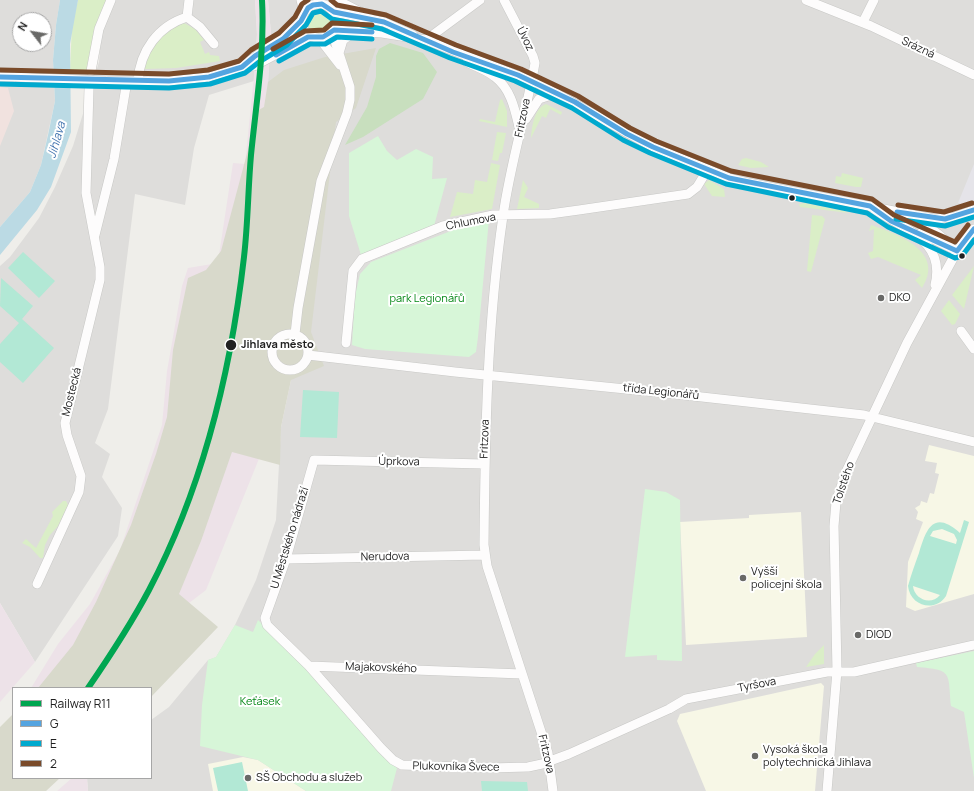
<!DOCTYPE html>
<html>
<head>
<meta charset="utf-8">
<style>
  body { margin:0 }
  #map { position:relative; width:974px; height:791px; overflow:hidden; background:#efeeea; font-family:Manrope,sans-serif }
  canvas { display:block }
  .legend { position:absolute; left:12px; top:687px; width:140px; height:92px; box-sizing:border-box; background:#fff; border:1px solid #a6a6a6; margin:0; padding:5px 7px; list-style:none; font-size:12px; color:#212121 }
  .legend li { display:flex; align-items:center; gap:8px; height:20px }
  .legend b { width:20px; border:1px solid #a6a6a6 }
  .north { position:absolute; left:12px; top:12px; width:40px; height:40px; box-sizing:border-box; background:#fff; border:1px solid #a6a6a6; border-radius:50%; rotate:301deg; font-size:11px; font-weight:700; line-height:16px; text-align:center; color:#212121 }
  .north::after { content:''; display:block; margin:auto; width:14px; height:18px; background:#696967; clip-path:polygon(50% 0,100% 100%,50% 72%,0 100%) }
</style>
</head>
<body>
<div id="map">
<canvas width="974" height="791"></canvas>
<ul class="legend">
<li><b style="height:5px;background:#00a651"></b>Railway R11</li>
<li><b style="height:5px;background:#54a4e0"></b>G</li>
<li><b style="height:5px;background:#00a9ce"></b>E</li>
<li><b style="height:5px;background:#7a4b2a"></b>2</li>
</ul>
<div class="north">N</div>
</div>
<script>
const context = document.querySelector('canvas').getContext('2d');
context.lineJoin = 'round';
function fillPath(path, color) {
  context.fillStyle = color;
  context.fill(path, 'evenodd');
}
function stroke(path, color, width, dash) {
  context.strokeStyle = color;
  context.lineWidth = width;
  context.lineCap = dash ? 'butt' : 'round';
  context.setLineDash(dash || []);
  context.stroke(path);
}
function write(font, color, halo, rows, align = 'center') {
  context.font = font + ' Manrope,sans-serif';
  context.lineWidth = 4;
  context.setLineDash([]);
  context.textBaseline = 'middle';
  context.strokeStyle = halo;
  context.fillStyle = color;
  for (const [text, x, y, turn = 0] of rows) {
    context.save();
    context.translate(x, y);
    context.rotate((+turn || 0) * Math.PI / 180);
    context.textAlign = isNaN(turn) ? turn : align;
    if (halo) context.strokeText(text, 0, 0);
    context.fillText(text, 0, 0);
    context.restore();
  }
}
const residential = new Path2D(`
  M0,0H60L56,25L53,60L55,101L41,165L30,192L0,227ZM20,20H44V44H20Z
  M116,0H255L257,34L254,81L209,95L194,148L185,205L135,194L108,409L95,443L110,454L102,477L122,508L118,536L35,662L0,603V266L10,257L39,218L55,187L73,146L99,62L101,35Z
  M268,0H974V791H88L87,778H151V720L169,707L208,660L216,657L235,625L256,580L276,520L281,427L291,380L268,82L271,34Z`);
const commercial = new Path2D(`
  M0,87L8,88L14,111L0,146Z`);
const industrial = new Path2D(`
  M255,0H268L271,34L268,82L275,419L206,590L171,617L120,688H31L58,644L90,604L120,550L162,425L167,371L182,286L188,268L212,264L219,255L233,163L245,164L256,56L257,34Z
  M0,603L35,662L0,702Z
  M72,778H87L88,791H57Z`);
const education = new Path2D(`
  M929,445L974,456V594L915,611L906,607L908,562L923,522L916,519L918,512L915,508L920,505L921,501L927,503L930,493L934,494L939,474L935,473L937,463L925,461Z
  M801,512L807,637L686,645L680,522L749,518V515Z
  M821,683L824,686L815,791H706L677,721L680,714Z
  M243,757L258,760L306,791H213L208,764Z`);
const construction = new Path2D(`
  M376,48L356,108L336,122L311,332L324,366L291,380L281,427L280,465L232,452L201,541L179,594L218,627L151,697V688H38L73,645L96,602L131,525L156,454L167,417L173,350L188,278L206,270L221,251L249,146L253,113L264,107L268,82L284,70L325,57Z
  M13,714V778H60L46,791H0V727Z`);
const grass = new Path2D(`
  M78,0H107L88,70H70L72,24Z
  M307 21a12 12 0 1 1 24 0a12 12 0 1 1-24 0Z
  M184,23L195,29L204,40L200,42L205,54L209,52L210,55L219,56L220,61L176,68L146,69L143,68C147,47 165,31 184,23Z
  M502,99L507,111V127L479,121L480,119L495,122L500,100Z
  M546,104L562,112L561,115L550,109L546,118L542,116L531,138C532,127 534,108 546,104Z
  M497,132L506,133L502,153H500L498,161L492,160Z
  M746,158L761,162L769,167L751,168L738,165L742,159Z
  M491,163L500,165L492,209L450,217L457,192L473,194L475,180L487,182Z
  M842,173L863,178L861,187H856L835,183L836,176L841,177Z
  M523,180L528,188L524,197L539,204V208L517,209Z
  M709,180L724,189L725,197L712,196L704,184Z
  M805,203L844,211L849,213L800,207L799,204Z
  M812,215L822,216L825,219L811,272L807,271Z
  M871,225C897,234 946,251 922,288L915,280L921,275L878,257L871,259L868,253L873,251L874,229L869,231Z
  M974,266L964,309L952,295Z
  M949,300L960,314L955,324L952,325L941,311Z
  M63,501H66L68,505L58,526L50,535L45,545L43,558H40L30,547L22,543L26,539L36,548L53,516L52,512Z
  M824,645V664L806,667L815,654Z`);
const forest = new Path2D(`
  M390,43L423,53L437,72L423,99L363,137L345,145L367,107L376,77V56L379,49Z`);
const park = new Path2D(`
  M378,136L387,151L397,160L416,149L433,157L432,179L447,178L434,226L361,255L349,216V153Z
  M489,219L478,337L476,352L469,357L365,349L352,345L355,296L360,274L371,262L474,222Z
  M645,489L666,492L680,500L682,661L657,660V655L625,657Z
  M258,620L306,668L380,754L397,768L391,791H306L258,760L200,746L202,705L208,660L216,657L235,625L253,632Z
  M974,651V778L964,712L951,706C948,672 953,670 917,667L916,663Z`);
const pitch = new Path2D(`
  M23,252L55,281L39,298L8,268Z
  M1,278L33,306L22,319L54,348L23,383L0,362V344L19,323L0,306Z
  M303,390L339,392L337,438L300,437Z
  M964,520L969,522L946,596C935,613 910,606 908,586C911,575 915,564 919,553C926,530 933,509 960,533ZM942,529L954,534L957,540L956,544L930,536L933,531ZM913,586L940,595C931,606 914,599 913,586Z
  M242,762L248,791H218L213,768Z
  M481,781L527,782L528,791H482Z`);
const plaza = new Path2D(`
  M974,164V210L958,203Z`);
const water = new Path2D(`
  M60,0H78L70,44L71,132L51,187L37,210L0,255V227L30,192L41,165L48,135L55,101L53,60L56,25Z`);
const pier = new Path2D(`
  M15,68L91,71L107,73L105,89L15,86Z`);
const minor = new Path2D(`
  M301,0L304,12
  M337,0L368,16
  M504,0L533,56L535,63C526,114 510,165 503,216C487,325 485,435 484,545L487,566L548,753L553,791
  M806,0L871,26L974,75
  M302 21a17 17 0 1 1 34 0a17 17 0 1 1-34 0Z
  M334,12L384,22L413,35
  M187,17L189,0
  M863,22L874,0
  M334,30L382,33L426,40L539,84L653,147L729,178L749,183L935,219L954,217L974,210
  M319,38L340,65
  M426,40L480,0
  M339,53L343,40L356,31
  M467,62C476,67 487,70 495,77C511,89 515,110 519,127
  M242,67C262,50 283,41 301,21
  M91,71L99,29L111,0
  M0,77H15
  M106,81H169L209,77L242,67L254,66L310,36
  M138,81C140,51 158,26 187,17L200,27L214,44
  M526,119L539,99L557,93
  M874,209C904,230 946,240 935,285
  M906,216C922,224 940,231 950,247
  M921,233L957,251
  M95,235L114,159L127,81
  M961,331L974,349
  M272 352a18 18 0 1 1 36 0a18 18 0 1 1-36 0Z
  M295,334L298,308L321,181L347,113L350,100V87L332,32
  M346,343L353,271L362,259L443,226L493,215L550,214L579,210L688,194L697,187L708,169
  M308,355L455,372L666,393L864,415L974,442
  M484,464L314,460L286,559L265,618L267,625L309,666L381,748L393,760L402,765L490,768L528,767L542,764L569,754L669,709L686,699L827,672H854L974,645
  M286,559L485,555
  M37,584L79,492L81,476L67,435L65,423L100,280V267L86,193L89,88
  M309,666L522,674
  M827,791L837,671L834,526L836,502L846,472L907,343L957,251L974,229`);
const minorBridge = new Path2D(`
  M15,77L106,81`);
const bus1 = new Path2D(`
  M276,55L308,37H323L334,30L372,32
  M0,77L169,81L209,77L242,67L255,56L283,39L301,21L308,8L313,5L322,4L334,12L384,22L453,52L518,75L575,102L627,134L653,147L729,178L870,206L891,221L957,251L974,229
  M897,212L945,219L974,210`);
const bus2 = new Path2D(`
  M279,61L310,44H325L337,37L372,39
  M0,84L169,88L210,84L245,73L259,62L287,45L306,25L313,13L321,11L332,19L382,29L450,58L515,81L572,108L623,140L650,153L726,184L867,213L888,227L955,258L962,256L974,240
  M896,219L945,226L974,217`);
const bus3 = new Path2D(`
  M331,0L337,5L386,15L456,45L521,69L578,96L630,128L656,141L731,171L872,199L894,215L955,242L968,225
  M273,49L305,31L324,30L332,23L372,25
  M0,70L169,74L208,70L239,61L251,50L279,33L295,17L302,4L308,0
  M898,205L944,212L972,203`);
const rail1 = new Path2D(`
  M88,688C110,656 131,624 149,590C203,487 231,371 244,257C248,223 248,189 251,155C256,104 265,51 262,0`);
const markers = [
  [792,198,3.5,"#212121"],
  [962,256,3.5,"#212121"],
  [881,298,4,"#696967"],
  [231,345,6,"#212121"],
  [743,578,4,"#696967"],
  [858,635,4,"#696967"],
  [755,756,4,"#696967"],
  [248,778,4,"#696967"]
];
const streetNames = [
  ["Úvoz",525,39,63],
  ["Srázná",918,48,25],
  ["Fritzova",523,118,-78],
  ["Chlumova",471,222,-11],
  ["Mostecká",72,392,-76],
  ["třída Legionářů",661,392,6],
  ["Fritzova",485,439,-88],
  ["Úprkova",399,462,1],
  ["Tolstého",844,483,-71],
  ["U Městského nádraží",290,538,-73],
  ["Nerudova",385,557,-1],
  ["Majakovského",381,668,2],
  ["Tyršova",757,685,-11],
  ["Fritzova",546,754,77],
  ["Plukovníka Švece",456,767,1]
];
const poiNames = [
  ["DKO",889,298],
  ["Vyšší",751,572],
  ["policejní škola",751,585],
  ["DIOD",866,635],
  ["Vysoká škola",763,750],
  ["polytechnická Jihlava",763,763],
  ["SŠ Obchodu a služeb",256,778]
];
const parkNames = [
  ["park Legionářů",427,299],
  ["Keťásek",260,702]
];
const stopNames = [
  ["Jihlava město",241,345]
];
const waterNames = [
  ["Jihlava",57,140,-74]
];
fillPath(residential, '#dedddb');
fillPath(commercial, '#f1e2df');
fillPath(industrial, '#ede2e8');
fillPath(education, '#f7f7e6');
fillPath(construction, '#d8d9cb');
fillPath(grass, '#daeec7');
fillPath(forest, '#c8dfbe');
fillPath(park, '#d7f6d8');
fillPath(pitch, '#b2e8d5');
fillPath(plaza, '#e5e4e9');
fillPath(water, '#bbdae4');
fillPath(pier, '#dedddc');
stroke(minor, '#c8c8c6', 10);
stroke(minor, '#fdfcfc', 9);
stroke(minorBridge, '#c8c8c6', 10, []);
stroke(minorBridge, '#fdfcfc', 9);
stroke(bus1, '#54a4e0', 5);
stroke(bus2, '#00a9ce', 5);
stroke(bus3, '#7a4b2a', 5);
stroke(rail1, '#00a651', 6);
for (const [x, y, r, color] of markers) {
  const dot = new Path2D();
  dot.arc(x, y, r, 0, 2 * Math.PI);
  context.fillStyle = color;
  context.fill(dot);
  stroke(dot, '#fff', 1.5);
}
write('11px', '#212121', '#fff', streetNames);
write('11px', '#212121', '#fff', poiNames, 'left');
write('11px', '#068817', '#fff', parkNames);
write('bold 11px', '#212121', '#fff', stopNames, 'left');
write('italic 12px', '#4374af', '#fff', waterNames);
</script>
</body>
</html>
